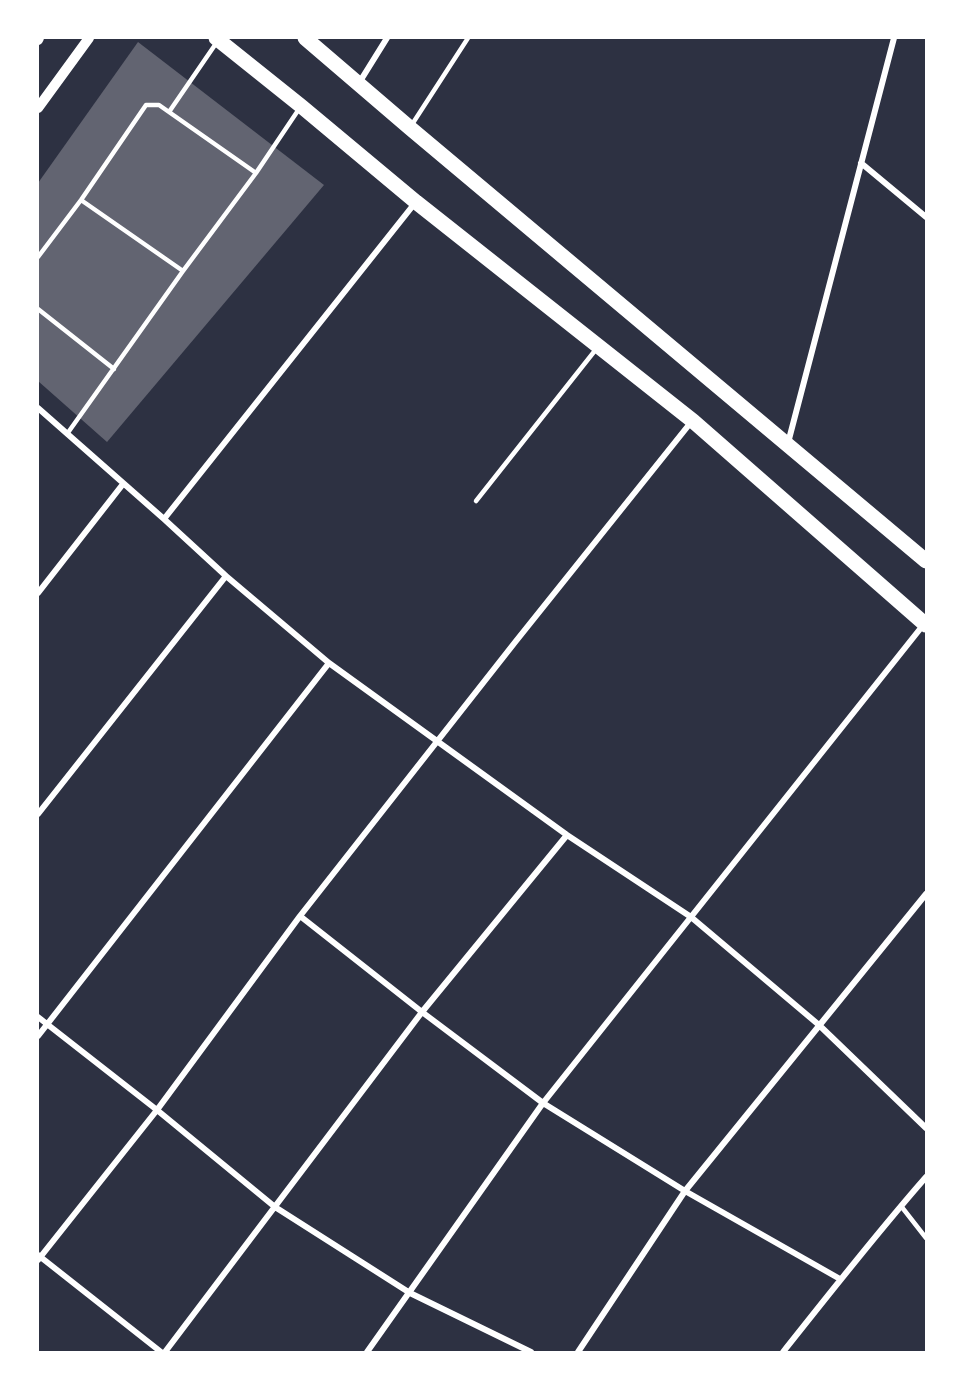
<!DOCTYPE html>
<html>
<head>
<meta charset="utf-8">
<style>
  body { margin:0 }
  #map { position:relative; width:964px; height:1390px; overflow:hidden; background:#2d3142; font-family:Bitter,serif }
  canvas { display:block }
  .frame { position:absolute; inset:0; border:39px solid #fff; pointer-events:none }
</style>
</head>
<body>
<div id="map">
<canvas width="964" height="1390"></canvas>
<div class="frame"></div>
</div>
<script>
const context = document.querySelector('canvas').getContext('2d');
context.lineJoin = 'round';
function fillPath(path, color) {
  context.fillStyle = color;
  context.fill(path, 'evenodd');
}
function stroke(path, color, width, dash) {
  context.strokeStyle = color;
  context.lineWidth = width;
  context.lineCap = dash ? 'butt' : 'round';
  context.setLineDash(dash || []);
  context.stroke(path);
}
const building = new Path2D(`
  M138,42L324,185L107,442L38,381V183Z`);
const service = new Path2D(`
  M169,112L217,42
  M411,126L468,38
  M81,200L183,271
  M38,257L81,200L146,105H159L256,173
  M38,309L114,369
  M67,434L183,271L256,173L299,109
  M476,501L597,348
  M901,1206L926,1238`);
const minor = new Path2D(`
  M359,83L387,38
  M861,163L926,217
  M38,408L164,519L226,576L329,663L567,835L691,917L819,1025L926,1128
  M788,443L894,38
  M164,519L415,203
  M38,593L123,484
  M38,814L226,576
  M300,916L422,1012L543,1103L685,1191L840,1279
  M38,1017L157,1110L275,1207L410,1293L531,1352
  M38,1036L329,663
  M38,1255L161,1352
  M38,1260L157,1110L300,916L516,641L692,421
  M165,1352L422,1012L567,835
  M367,1352L543,1103L924,624
  M578,1352L685,1191L926,894
  M783,1352C830,1293 876,1234 926,1177`);
const tertiary = new Path2D(`
  M38,40L39,38
  M38,108L89,38`);
const primary = new Path2D(`
  M216,38L301,106L416,202L693,421L926,625
  M305,38L410,128L926,561`);
fillPath(building, '#626471');
stroke(service, '#fff', 4.5);
stroke(minor, '#fff', 6);
stroke(tertiary, '#fff', 10);
stroke(primary, '#fff', 15);
</script>
</body>
</html>
